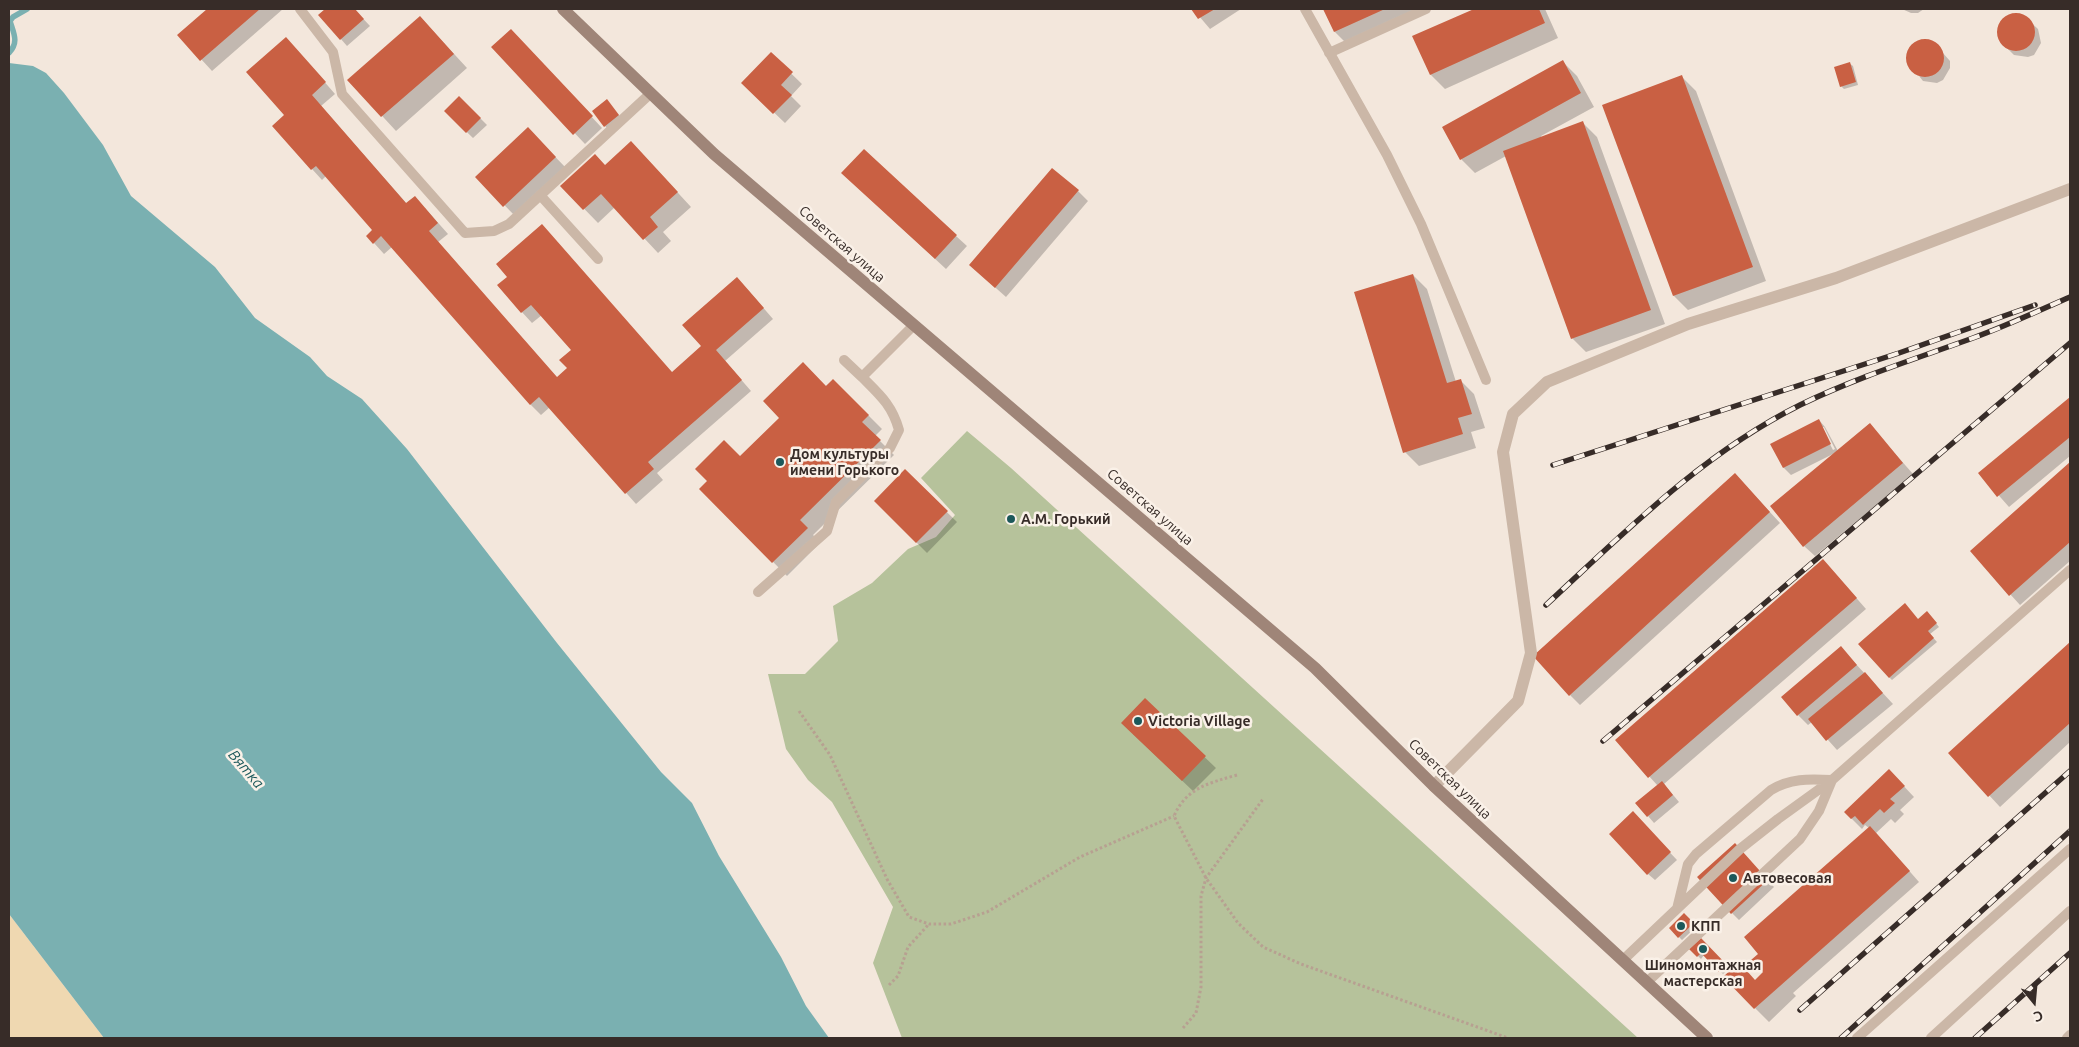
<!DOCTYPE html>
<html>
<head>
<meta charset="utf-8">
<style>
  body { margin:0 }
  #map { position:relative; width:2079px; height:1047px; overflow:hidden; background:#f3e7dc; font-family:Ubuntu,sans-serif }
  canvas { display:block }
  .frame { position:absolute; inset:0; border:10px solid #372c28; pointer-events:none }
  .north { position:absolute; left:2009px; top:977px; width:50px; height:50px; -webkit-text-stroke:4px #faf1e8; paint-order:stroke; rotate:163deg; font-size:14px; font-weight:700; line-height:20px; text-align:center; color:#372c28 }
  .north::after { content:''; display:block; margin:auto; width:18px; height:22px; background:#372c28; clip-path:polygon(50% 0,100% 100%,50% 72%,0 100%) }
</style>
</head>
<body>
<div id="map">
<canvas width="2079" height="1047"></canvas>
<div class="frame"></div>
<div class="north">С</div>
</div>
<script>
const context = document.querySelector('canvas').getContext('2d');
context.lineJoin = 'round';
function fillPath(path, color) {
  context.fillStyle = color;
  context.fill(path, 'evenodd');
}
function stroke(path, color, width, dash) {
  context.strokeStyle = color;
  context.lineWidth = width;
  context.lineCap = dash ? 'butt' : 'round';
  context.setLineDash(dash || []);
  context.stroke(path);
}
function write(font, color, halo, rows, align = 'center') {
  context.font = font + ' Ubuntu,sans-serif';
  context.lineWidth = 5;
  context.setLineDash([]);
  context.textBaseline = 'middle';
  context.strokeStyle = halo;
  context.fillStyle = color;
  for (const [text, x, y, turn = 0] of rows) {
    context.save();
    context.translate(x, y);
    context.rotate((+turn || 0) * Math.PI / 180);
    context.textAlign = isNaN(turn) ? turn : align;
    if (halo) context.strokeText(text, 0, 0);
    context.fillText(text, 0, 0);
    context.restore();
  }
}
const green = new Path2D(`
  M967,431L1011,468L1638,1038H902L873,963L893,907L832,802L808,780L786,749L768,674H805L838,641L833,606L872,583L908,549L936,537L955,515L921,478Z`);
const sand = new Path2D(`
  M9,914L104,1038H9Z`);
const water = new Path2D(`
  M9,63L33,66L46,73L64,93L103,145L131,196L215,267L255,318L310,357L327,376L362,399L407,449L557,643L661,772L692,803L719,856L781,957L806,1006L829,1038H104L9,914Z`);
const shadow = new Path2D(`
  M209,9H283L212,71L179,35Z
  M327,9H354L370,26L347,46L320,15Z
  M1193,9H1241L1210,29Z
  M1325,9H1429L1349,46L1335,32Z
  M1477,9H1545L1558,38L1445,89L1431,75L1414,37Z
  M1902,9H1924L1918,13H1911Z
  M2012,15L2025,17L2038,29L2041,43L2034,55L2028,57L2014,55L2002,43L1999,37L2001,23Z
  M420,17L467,68L396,131L349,80Z
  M1921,40L1934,43L1950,61V68L1943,80L1937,83L1923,81L1908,62L1910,49Z
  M521,41L602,128L585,144L493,47Z
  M296,49L335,94L321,106L407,204L425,208L448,234L438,242L557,378L569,368L572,350L542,315L532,323L498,286L672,373L703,346L747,289L773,319L725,361L751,391L657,473L663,480L636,504L550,407L541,415L531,405L392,247L384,254L374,243V231L326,176L322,180L312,169L286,115Z
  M771,54L802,84L791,96L801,106L785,123L743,83Z
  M1563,62L1577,76L1594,107L1541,136L1542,138L1583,123L1597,137L1665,324L1586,352L1572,338L1506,156L1475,173L1461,159Z
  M1849,63L1853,66L1858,85L1844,89L1841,86Z
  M1682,77L1696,91L1766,281L1688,310L1674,296Z
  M459,97L487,125L473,138L445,111Z
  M610,104L621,118L608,129L605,126Z
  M538,139L566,168L515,216L477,177Z
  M645,157L691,207L663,232L671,241L658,253L615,207L598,223L562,186L605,166Z
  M854,184L956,236L967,246L946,269Z
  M1078,191L1088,201L1006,297L970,265Z
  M1413,275L1427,289L1456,382L1460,380L1474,394L1485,428L1471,432L1476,448L1419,466L1405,452Z
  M833,380L882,429L875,436L894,455L813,535L821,542L787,576L701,489Z
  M2070,398V456L2009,507L1979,473Z
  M1819,420L1825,427L1838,451L1869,424L1913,474L1815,556L1804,546L1835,453L1791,475L1784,468L1772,444ZM1821,427H1824L1835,449L1833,450Z
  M2070,464V561L2020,605L1971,551Z
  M905,471L957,522L927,553L875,501Z
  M1745,485L1780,523L1580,705L1570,695Z
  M1823,560L1866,609L1664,784L1679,802L1654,823L1648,816L1658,786L1616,740Z
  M1930,616L1939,627L1930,634L1937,642L1892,680L1889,677L1918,620Z
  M2070,644V742L2000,807L1950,753Z
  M1841,648L1893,704L1837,750L1812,722L1808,725L1798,715Z
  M1145,700L1216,768L1193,791L1133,734Z
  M1899,781L1914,797L1900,810L1904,814L1895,823L1891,819L1876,833L1919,882L1793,993L1796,996L1769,1022L1755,1008L1756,981L1765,972L1869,828L1865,825L1862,829L1845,812Z
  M1639,820L1677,860L1655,880L1648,874Z
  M1741,852L1774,887L1739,920L1732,913Z
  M1684,915L1696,927L1682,940L1670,928Z
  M1701,940L1729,968L1723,974L1704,955L1701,959L1691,949Z`);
const stream = new Path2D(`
  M9,53C19,42 14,34 10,21L13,17L27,9`);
const building = new Path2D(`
  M207,9H260L200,61L177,35Z
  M325,9H355L364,19L340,40L318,15Z
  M1191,9H1215L1198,19Z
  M1323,9H1385L1334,32Z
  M1474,9H1539L1545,23L1430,75L1412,36Z
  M1997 32a19 19 0 1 1 38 0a19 19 0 1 1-38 0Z
  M420,16L454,54L381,117L347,80Z
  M511,29L593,116L573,135L491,47Z
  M286,37L326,82L312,95L406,203L415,196L438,223L429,231L557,377L567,368L559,360L571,350L531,305L521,313L497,285L507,277L496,264L542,224L672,372L701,346L682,325L737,277L764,308L716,350L742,380L648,462L654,469L625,494L539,397L530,405L381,236L373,244L366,236L372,230L316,166L311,170L272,126L284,115L246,72Z
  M1906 58a19 19 0 1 1 38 0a19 19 0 1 1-38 0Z
  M771,52L793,72L781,85L792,95L773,114L741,83Z
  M1563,60L1581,93L1460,160L1442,127Z
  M1850,62L1856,82L1840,87L1834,67Z
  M1682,75L1753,267L1673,296L1602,105Z
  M459,96L481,118L466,133L444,111Z
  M607,99L619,115L604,127L592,111Z
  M1583,121L1651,310L1571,339L1503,151Z
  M528,127L556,157L503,207L475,177Z
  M631,141L678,192L650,217L658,227L643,240L601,194L583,210L560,186L595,154L605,165Z
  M864,149L957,235L935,259L841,173Z
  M1052,168L1079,190L995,288L969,265Z
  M1413,274L1447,383L1461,379L1472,414L1458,418L1463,434L1403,453L1354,292Z
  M803,362L826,386L833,379L869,415L862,422L881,440L800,520L808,528L772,563L699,489L707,481L695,469L724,440L740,456L779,418L763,401Z
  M2070,397V437L1997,497L1978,473Z
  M1819,419L1831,444L1783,468L1770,444Z
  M1870,423L1903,463L1803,547L1770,506Z
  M2070,462V542L2009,596L1970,551Z
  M905,469L948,511L916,543L874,501Z
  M1735,473L1770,512L1569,696L1533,656Z
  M1823,559L1857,598L1648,778L1615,740Z
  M1905,603L1918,619L1927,611L1937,623L1928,631L1934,638L1889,678L1858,644Z
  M2070,642V723L1988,797L1948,753Z
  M1841,646L1857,665L1797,716L1781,697Z
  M1865,672L1883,693L1826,741L1808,719Z
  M1145,698L1206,756L1182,781L1121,723Z
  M1889,769L1905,786L1890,799L1895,803L1884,813L1880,809L1863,825L1855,816L1851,819L1844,812Z
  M1662,781L1673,795L1647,817L1635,803Z
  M1633,811L1671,852L1647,875L1609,834Z
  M1870,826L1910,871L1754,1009L1723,977L1739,962L1755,980L1763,972L1751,960L1758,954L1744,937Z
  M1735,843L1768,880L1731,914L1697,877Z
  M1684,913L1694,923L1678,938L1669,928Z
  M1701,938L1727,965L1719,972L1701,953L1697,957L1689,949Z`);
const path = new Path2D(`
  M799,711L830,755L887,879L909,917L929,924H951L987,912L1080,857L1174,816
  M1237,775C1209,783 1186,788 1174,816L1206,878L1238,923L1263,947L1301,964L1508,1038
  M889,985L898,976L908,947L929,924
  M1183,1028L1196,1013L1201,987V896L1206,878L1263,799`);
const service = new Path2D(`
  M300,9L333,52L342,94L465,233L494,231L509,224L651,93
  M1305,9L1387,155L1421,224L1486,380
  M1329,53L1426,9
  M540,195L598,259
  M844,360L862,377
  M758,592L827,531L836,502L890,448L899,430C892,405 880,395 862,377L914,325
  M1677,909L1688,864L1696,854L1771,790C1790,778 1809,779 1832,780L2070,570
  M1623,960L1740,849L1778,819L1832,780
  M1647,982L1800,839L1819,811L1832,780
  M1857,1038L2070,849
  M1931,1038L2070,911
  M2067,1038L2070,1035`);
const minor = new Path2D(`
  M1434,786L1518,701L1531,653L1503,452L1513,414L1547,382L1688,324L1836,278L2070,189`);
const secondary = new Path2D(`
  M563,9L714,154L1315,668L1434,786L1707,1038`);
const rail = new Path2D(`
  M1553,465L1899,353L2035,305
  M1546,605C1626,531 1702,454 1800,405C1855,378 1915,359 1973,338C2006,326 2038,311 2070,297
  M1603,741L2070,343
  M1800,1010L2070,771
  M1841,1038L2070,831
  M1975,1038L2070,953`);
const markers = [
  [780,462,5,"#1c585a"],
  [1011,519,5,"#1c585a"],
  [1138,721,5,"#1c585a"],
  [1733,878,5,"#1c585a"],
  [1681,926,5,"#1c585a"],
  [1703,949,5,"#1c585a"]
];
const streetNames = [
  ["Советская улица",842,244,41],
  ["Советская улица",1150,507,41],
  ["Советская улица",1450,779,44]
];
const poiNames = [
  ["Дом культуры",790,454],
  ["имени Горького",790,470],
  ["А.М. Горький",1021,519],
  ["Victoria Village",1148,721],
  ["Автовесовая",1743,878],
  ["КПП",1691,926],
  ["Шиномонтажная",1703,965,"center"],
  ["мастерская",1703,981,"center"]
];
const waterNames = [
  ["Вятка",246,769,49]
];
fillPath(green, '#b6c29b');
fillPath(sand, '#efd8b1');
fillPath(water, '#7ab0b1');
fillPath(shadow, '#0003');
stroke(stream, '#7ab0b1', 5.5);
fillPath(building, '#c96043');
stroke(path, '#b7a091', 3, [2.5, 2.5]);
stroke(service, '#cbb7a7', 10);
stroke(minor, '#cbb7a7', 12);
stroke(secondary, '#9f8578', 12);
stroke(rail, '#372c28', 5.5);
stroke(rail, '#faf1e8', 4, [11]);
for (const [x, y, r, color] of markers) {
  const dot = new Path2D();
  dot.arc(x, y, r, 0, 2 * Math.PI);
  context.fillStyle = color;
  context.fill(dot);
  stroke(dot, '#faf1e8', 2);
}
write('14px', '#372c28', '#faf1e8', streetNames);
write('bold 14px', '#372c28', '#faf1e8', poiNames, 'left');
write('italic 15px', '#1c585a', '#faf1e8', waterNames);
</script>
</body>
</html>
